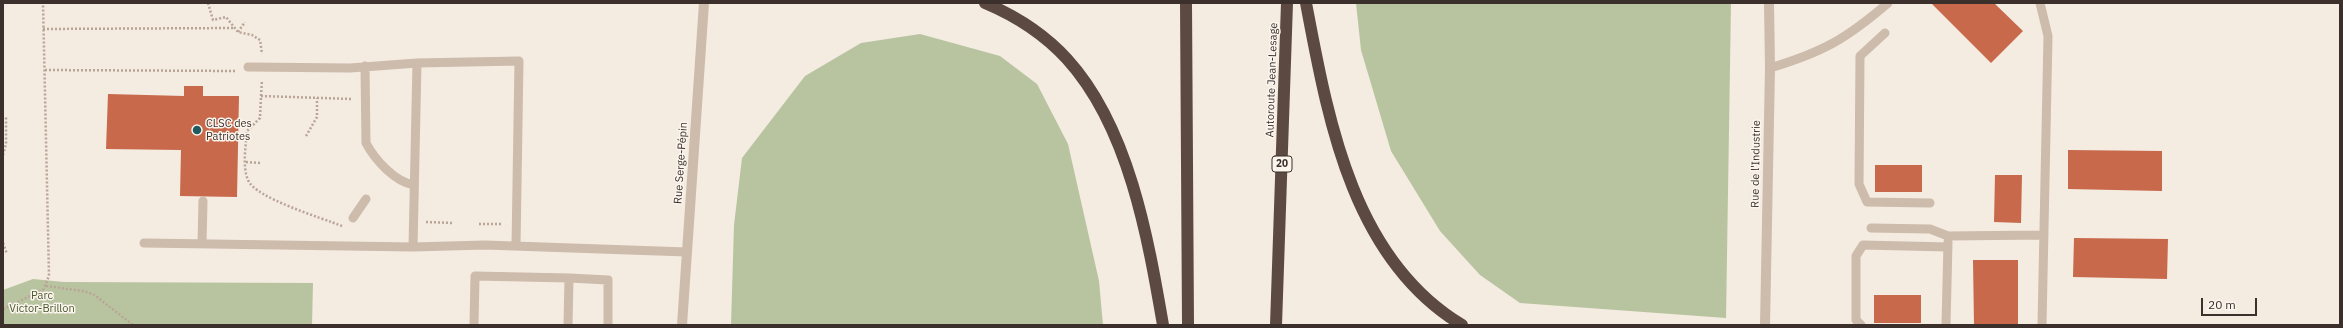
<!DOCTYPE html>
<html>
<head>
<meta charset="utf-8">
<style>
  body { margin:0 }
  #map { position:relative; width:2343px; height:328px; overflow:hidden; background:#f4ebe1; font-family:"IBM Plex Sans",sans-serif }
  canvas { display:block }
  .frame { position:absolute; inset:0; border:4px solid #3b302b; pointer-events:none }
  .scale { position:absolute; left:2201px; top:298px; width:56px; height:18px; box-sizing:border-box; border:2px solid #3b302b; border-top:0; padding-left:5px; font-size:12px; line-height:14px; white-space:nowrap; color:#3b302b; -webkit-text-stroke:3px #fbf5ee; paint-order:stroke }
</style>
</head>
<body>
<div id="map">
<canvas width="2343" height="328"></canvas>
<div class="frame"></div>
<div class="scale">20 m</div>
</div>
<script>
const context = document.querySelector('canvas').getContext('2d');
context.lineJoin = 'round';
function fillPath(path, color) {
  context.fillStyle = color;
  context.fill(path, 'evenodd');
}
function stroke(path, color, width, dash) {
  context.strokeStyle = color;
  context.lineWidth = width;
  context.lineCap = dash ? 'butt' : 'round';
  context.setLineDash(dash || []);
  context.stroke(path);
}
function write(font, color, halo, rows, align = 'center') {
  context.font = font + ' "IBM Plex Sans",sans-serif';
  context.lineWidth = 3;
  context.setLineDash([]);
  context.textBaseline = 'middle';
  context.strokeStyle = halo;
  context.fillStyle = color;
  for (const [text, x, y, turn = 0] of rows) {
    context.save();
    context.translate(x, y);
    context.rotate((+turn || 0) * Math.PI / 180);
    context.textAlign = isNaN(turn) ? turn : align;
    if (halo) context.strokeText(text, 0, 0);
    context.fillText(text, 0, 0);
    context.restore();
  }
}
const green = new Path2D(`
  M1356,3H1731L1726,318L1520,303L1480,275L1440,231L1391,151L1361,50Z
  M920,34L1000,56L1037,84L1068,144L1099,281L1103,325H731L734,225L742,158L805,76L861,43Z
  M33,279L64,282L313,283L312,325H3V290Z`);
const building = new Path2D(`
  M1931,3H1994L2023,31L1991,63Z
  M184,86H203V96H239L237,197L180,196L181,150L106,149L108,94L184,96Z
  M2068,150L2162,151V191L2068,189Z
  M1875,165H1922V192H1875Z
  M1995,175H2022L2021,223L1994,222Z
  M2074,238L2168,239L2167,279L2073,277Z
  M1973,260H2018V325H1974Z
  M1874,295H1921V323H1874Z`);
const path = new Path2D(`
  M208,3L213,20L226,17L238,32L252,35L260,40L262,54
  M43,29L235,28
  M238,32L245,22
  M45,70L236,71
  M261,96L262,80
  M306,136L317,117V98
  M3,155L6,144V116
  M246,162L261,163
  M426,222L453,223
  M479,224H502
  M342,226C322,218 255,198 248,180C242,166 246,145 247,131L260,118L261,96L352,99
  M3,243L7,254
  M46,286L83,291L93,294L133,325
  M3,309L43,290L49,276L43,3`);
const service = new Path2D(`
  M2040,3L2048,36L2042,325
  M1885,33L1860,56L1859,184L1867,202L1930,203
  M365,66L366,143C375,160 395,182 414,185
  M248,67L350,68L417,63L519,61L516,246
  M1770,68C1823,52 1846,39 1888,3
  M353,218L366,199
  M1871,228L1930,229L1948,236L2043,235
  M144,243L413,247L485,245L687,252
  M202,244L203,201
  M413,247L417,63
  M569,278L608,280V325
  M474,325L475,276L569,278L568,325
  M1861,325L1856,320V256L1863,245L1948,247
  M1946,325L1948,242`);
const tertiary = new Path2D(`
  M682,325L704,3
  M1765,325L1770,68L1769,3`);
const motorway = new Path2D(`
  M985,3C1016,16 1045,35 1067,59C1129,127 1148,238 1163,325
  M1186,3L1188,325
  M1306,3C1328,119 1352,259 1462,325
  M1276,325L1287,3`);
const markers = [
  [197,130,5,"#1f5a5e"]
];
const shields = [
  [1282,164,20]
];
const shieldNames = [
  ["20",1282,164]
];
const streetNames = [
  ["Autoroute Jean-Lesage",1272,80,-88],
  ["Rue Serge-Pépin",681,163,-86],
  ["Rue de l'Industrie",1756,164,-89]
];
const poiNames = [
  ["CLSC des",206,124],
  ["Patriotes",206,137]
];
const parkNames = [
  ["Parc",42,296],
  ["Victor-Brillon",42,309]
];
fillPath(green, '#b8c4a0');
fillPath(building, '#c8694b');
stroke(path, '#b9a596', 2.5, [2, 2]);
stroke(service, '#cdbbac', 9);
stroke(tertiary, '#cdbbac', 10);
stroke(motorway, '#5c4a42', 12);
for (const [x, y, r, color] of markers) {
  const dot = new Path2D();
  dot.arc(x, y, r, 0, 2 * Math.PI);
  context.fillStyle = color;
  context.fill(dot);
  stroke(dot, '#fbf5ee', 1.5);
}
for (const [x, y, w] of shields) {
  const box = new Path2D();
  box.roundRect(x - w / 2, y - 8, w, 16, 3);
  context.fillStyle = '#fbf5ee';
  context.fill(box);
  stroke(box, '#3b302b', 1);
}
write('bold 10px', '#3b302b', null, shieldNames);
write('11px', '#3b302b', '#fbf5ee', streetNames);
write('11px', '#3b302b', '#fbf5ee', poiNames, 'left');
write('11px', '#4a5a2e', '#fbf5ee', parkNames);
</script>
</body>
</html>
